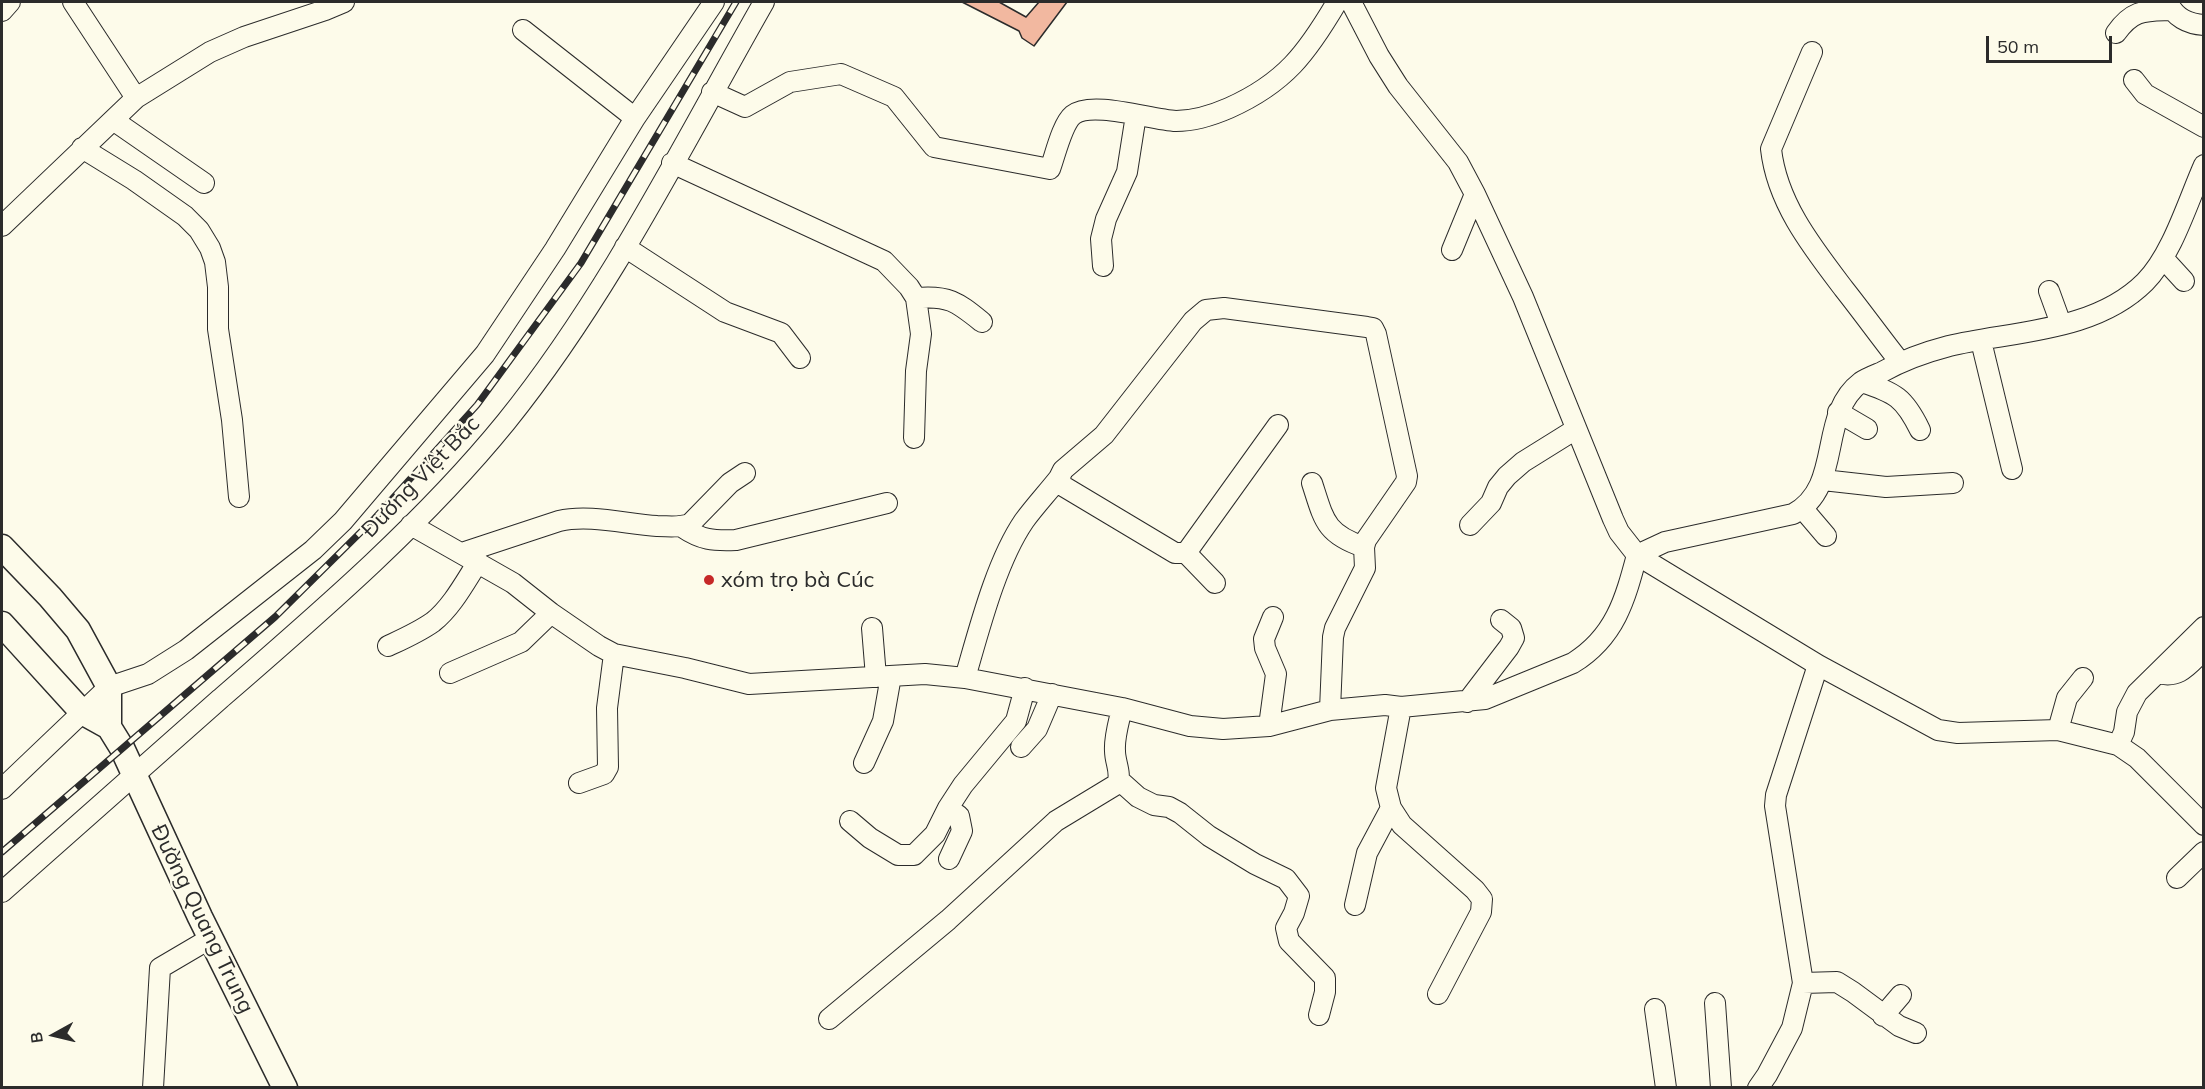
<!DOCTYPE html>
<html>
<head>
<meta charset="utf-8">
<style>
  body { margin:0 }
  #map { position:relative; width:2205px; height:1089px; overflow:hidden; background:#fdfbea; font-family:Mulish,sans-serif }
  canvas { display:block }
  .frame { position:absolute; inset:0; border:3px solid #2b2b2b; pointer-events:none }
  .north { position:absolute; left:24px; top:1005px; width:60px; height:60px; -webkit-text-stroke:4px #fdfbea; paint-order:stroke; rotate:262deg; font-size:16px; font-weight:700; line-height:24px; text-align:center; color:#2b2b2b }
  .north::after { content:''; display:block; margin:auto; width:21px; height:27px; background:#2b2b2b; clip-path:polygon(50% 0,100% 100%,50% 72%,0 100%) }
  .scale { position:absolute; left:1986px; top:36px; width:126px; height:27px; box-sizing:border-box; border:3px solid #2b2b2b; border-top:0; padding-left:8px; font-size:18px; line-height:21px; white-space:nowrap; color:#2b2b2b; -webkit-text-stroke:4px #fdfbea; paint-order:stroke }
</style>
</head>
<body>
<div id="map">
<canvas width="2205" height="1089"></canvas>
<div class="frame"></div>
<div class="north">B</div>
<div class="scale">50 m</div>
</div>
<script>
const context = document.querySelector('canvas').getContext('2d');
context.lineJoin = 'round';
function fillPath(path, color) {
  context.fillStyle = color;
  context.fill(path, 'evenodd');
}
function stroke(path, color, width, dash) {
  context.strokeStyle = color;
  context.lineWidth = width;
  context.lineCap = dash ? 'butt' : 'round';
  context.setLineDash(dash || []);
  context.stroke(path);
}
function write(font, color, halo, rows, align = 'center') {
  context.font = font + ' Mulish,sans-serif';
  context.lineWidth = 4.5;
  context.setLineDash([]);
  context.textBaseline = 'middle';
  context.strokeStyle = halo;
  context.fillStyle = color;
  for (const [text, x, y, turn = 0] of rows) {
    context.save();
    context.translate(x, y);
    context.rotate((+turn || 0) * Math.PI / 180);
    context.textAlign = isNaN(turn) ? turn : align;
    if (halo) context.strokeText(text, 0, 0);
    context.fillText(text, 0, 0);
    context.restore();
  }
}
const building = new Path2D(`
  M962,2H999L1026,17L1039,2H1067L1034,46L1022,38L1019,31Z`);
const minor = new Path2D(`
  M73,2L136,98
  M1351,2L1379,56L1398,86L1458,162L1475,194L1523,297L1613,519L1619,532L1637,555L1818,665L1938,730L1958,733L2058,730L2118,745L2137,758L2204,825
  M2168,2C2174,17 2188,24 2204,25
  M2,11L10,2
  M523,30L635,118
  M2116,33C2133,9 2145,11 2171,10
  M1812,52L1771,149C1777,203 1812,247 1844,289C1863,313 1881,338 1900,362
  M2134,80L2145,94L2204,127
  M712,92L745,107L790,82L841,74L894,97L934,147L1050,169C1055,156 1062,124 1073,115C1092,100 1151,120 1176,121C1193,121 1213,115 1229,108C1285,83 1307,53 1337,2
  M113,120L204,183
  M82,148L134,180L185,216L199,230L210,248L215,262L218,287V329L232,420L239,497
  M672,163L884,261L909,287L916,298L921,334L916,371L914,438
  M2,226L136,98L210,52L244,37L325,10L344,2
  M625,247L725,312L781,333L800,358
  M1452,250L1475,194
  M2163,258L2184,281
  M1103,266L1101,239L1106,219L1127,172L1136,115
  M2049,291L2061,324
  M916,298C949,295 957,302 982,322
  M1981,341L2012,469
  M1862,382C1895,393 1904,397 1920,430
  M1838,412L1867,429
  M1059,478L1063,486L1175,553H1186L1215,583
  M1823,480L1886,487L1953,483
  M1312,483C1324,520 1325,534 1364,547
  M1803,509L1826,536
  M411,525L513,583L551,613L599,646L614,654L685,668L749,684L925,674L965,678L1122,708L1190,726L1223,729L1269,726L1330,710L1385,705L1401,707L1485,699L1573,663C1615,637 1625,600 1637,555L1665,542L1793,514C1844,487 1817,415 1861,382C1867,378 1875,375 1882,372C1903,360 1926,352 1949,346C2014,331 2095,332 2145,282C2172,255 2188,201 2204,165
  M1470,525L1491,503L1498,487L1507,476L1523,462L1576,429
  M682,527C701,540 713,541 736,540L887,503
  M462,553L559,521C589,514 626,524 657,526C669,526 679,528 690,524L730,483L745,473
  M1186,553L1278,425
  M872,628L876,677
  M388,646C403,639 419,632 433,622C452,607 465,582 478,562
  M450,673L521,642L551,613
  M2158,673C2180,679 2188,665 2204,650
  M965,678C979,630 996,562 1024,521C1035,506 1048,492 1059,478L1063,470L1104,435L1193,321L1206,310L1224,308L1367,327L1373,328L1376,334L1407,476L1406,482L1366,540L1364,547L1365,568L1335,628L1333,637L1330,710
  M1467,702L1509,647L1514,638L1511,628L1501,620
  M1401,707L1386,788L1391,808L1402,825L1475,890L1482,899L1481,912L1438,994
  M1269,726L1276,674L1265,648L1264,639L1273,617
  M2058,730L2067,698L2083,678
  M2118,745L2124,732L2127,712L2137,693L2204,627
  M1021,747L1037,729L1052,694
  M864,763L883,721L891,676
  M1119,780L1138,797L1154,805L1169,807L1180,813L1209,836L1255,864L1286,879L1299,896L1294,913L1286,928L1289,941L1325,978V992L1319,1015
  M579,783L604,774L608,767L607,708L614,654
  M2,789L109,687L148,674L186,650L313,550L343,521L485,354L555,249L635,118L714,2
  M948,808L959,816L962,831L949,859
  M850,821L870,838L898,855H914L935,834L948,808L963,785L1016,721L1025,688
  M2177,878L2204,852
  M2,892C75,828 147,763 220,699C318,614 424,523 506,422C609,294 683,144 764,2
  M1355,905L1367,853L1391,808
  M1803,983L1837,982L1853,992L1899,1026L1916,1033
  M1715,1003L1721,1088
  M1655,1009L1666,1088
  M1883,1016L1901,995
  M829,1019L948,920L1056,821L1117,784C1122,773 1115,763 1115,751C1114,737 1119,722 1122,708
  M153,1088L160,968L211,938
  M1758,1088L1767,1075L1792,1028L1803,983L1775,806L1776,795L1818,665`);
const major = new Path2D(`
  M2,547L50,597L78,630L109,687V727
  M2,624L82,712L109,727L122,748L200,917L285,1088`);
const rail = new Path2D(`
  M2,852L275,617L373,520L477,405L581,263L736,2`);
const markers = [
  [709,580,6,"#c62828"]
];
const streetNames = [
  ["Đường Việt Bắc",421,477,-46],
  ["Đường Quang Trung",202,919,64]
];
const poiNames = [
  ["xóm trọ bà Cúc",721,580]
];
fillPath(building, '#f2b8a0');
stroke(building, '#2b2b2b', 1.5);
stroke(minor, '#2b2b2b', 22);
stroke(major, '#2b2b2b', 27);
stroke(minor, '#fdfbea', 20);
stroke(major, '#fdfbea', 24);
stroke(rail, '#2b2b2b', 7);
stroke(rail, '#fdfbea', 4.5, [14]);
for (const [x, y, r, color] of markers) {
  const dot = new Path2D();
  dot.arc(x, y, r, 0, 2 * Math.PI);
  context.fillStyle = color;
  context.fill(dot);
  stroke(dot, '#fdfbea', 2);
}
write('22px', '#2b2b2b', '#fdfbea', streetNames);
write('22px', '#2b2b2b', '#fdfbea', poiNames, 'left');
</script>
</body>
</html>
